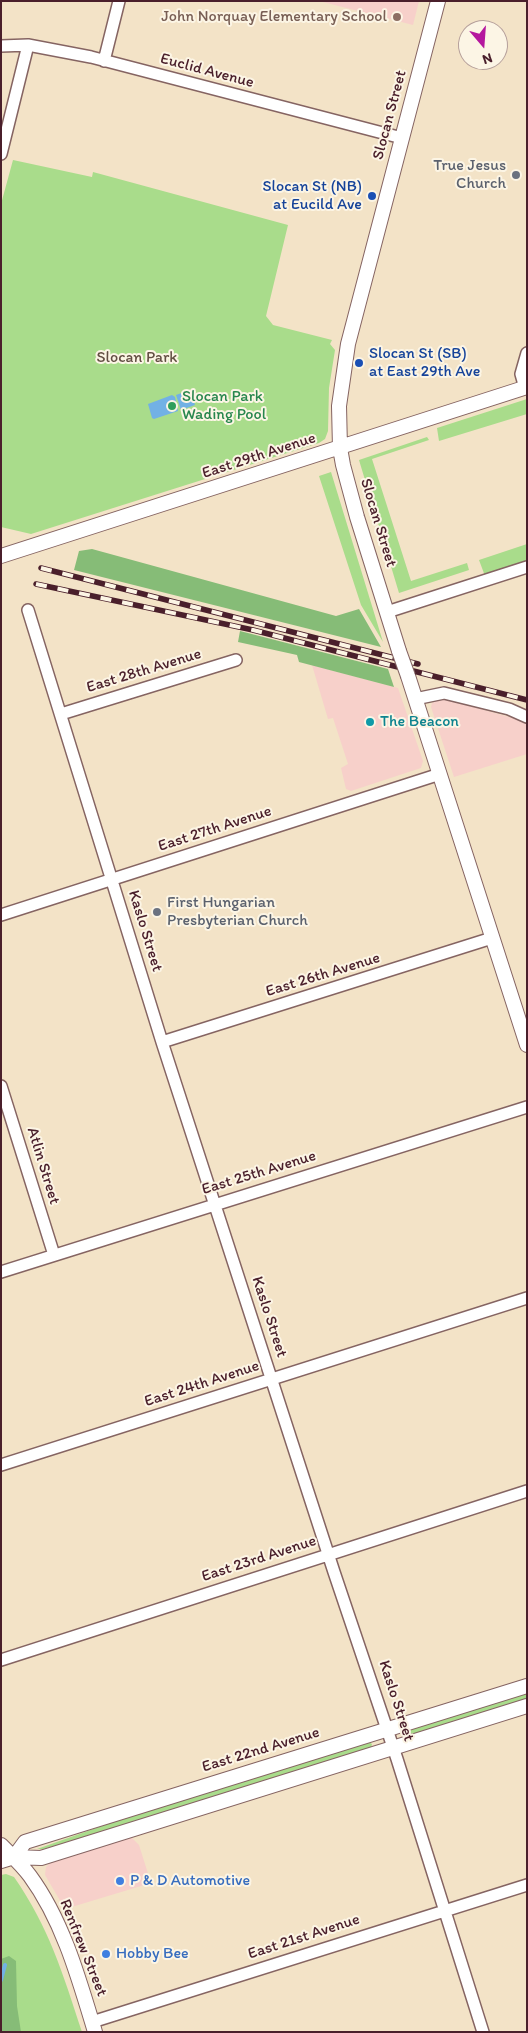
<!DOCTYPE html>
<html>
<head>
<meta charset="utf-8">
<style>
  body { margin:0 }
  #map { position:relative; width:528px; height:2033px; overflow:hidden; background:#f3e3c7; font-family:Itim,sans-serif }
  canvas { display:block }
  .frame { position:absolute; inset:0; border:2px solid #4a1f2b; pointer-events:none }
  .north { position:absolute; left:458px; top:20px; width:50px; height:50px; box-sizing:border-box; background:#fcf5e5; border:1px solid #b59f9b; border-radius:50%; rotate:162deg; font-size:14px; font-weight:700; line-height:20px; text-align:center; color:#4a1f2b }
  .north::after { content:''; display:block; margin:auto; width:18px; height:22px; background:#b5179e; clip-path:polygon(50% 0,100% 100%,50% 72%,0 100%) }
</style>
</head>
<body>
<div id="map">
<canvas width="528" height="2033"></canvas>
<div class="frame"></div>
<div class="north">N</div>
</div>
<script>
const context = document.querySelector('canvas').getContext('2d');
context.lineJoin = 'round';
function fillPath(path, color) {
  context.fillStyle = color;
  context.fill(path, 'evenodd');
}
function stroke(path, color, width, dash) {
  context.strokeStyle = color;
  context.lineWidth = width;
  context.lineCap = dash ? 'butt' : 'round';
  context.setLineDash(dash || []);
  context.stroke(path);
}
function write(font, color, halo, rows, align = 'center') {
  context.font = font + ' Itim,sans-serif';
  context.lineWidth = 4;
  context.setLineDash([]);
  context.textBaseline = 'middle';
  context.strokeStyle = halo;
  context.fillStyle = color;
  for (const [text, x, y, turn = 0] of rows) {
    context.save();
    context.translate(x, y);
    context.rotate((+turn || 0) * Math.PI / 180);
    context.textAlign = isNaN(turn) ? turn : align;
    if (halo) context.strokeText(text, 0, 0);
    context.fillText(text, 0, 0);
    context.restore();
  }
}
const built = new Path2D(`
  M319,1H419L413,25Z
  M312,665L398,688L423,761L421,768L351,791L346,789L341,768L348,764L333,718L328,719Z
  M439,699H445L527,722V754L454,777L431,707L432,703Z
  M131,1837L139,1845L151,1883L65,1909L45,1875L46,1867L50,1863Z`);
const green = new Path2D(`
  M13,160L92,177L93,172L288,225L266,316L273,325L332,340L330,344L335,350L329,388L328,431L325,439L319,443L31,534L1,527V204Z
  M527,399V414L439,441L437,428Z
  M427,437L429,440L372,459L411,581L467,563L469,570L399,593L359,460Z
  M331,472L383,642L361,605L319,476Z
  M527,544V563L485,576L479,560Z
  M527,1693V1699L413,1736L409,1734L410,1729Z
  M369,1742L372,1744L371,1748L102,1833L43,1849H37L116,1821Z
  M6,1874L14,1877C49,1927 63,1974 82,2032H1V1875Z`);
const forest = new Path2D(`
  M92,549L336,616L359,609L381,647L74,570L79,551Z
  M240,631L388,669L394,687L299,662L297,655L238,642Z
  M9,1956L16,1961L17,2006L21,2032H1V1959Z`);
const water = new Path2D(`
  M190,390L195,405L181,410L176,395Z
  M172,395L175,397L178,411L154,419L152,418L148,404Z`);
const stream = new Path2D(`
  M1,1980L5,1965`);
const minor = new Path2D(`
  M1,46L28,45L91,57L402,138
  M104,61L119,1
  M1,154L28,45
  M525,388L521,374L527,353
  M28,610L162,1042L334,1572L397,1759L483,2032
  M387,612L527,567
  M415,699L444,693L509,709L527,717
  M61,714L236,660
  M1,915L440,774
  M162,1042L492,938
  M1,1086L54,1255
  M1,1272L527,1107
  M1,1465L527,1298
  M1,1660L527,1491
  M92,2022L527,1885`);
const tertiary = new Path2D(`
  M1,556L527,387
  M399,651L357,517L343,465L340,448L339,406L348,344L438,1
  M408,676L527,1045
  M1,1845C11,1855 22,1865 30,1876C63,1921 79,1979 95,2032
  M14,1857L25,1842L527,1686
  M1,1861L14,1857L41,1858L527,1706`);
const rail = new Path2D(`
  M41,568L418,664
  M36,584L253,630L527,700`);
const tertiaryBridge = new Path2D(`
  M399,651L408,676`);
const markers = [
  [397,17,5,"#8d6e63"],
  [516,175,5,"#6b7280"],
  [372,196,5,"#1a4fb4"],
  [359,363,5,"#1a4fb4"],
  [172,406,5,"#2e9e5b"],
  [370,722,5,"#0f9aa8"],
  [157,912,5,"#6b7280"],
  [120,1881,5,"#3f7fe0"],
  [106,1954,5,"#3f7fe0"]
];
const educationNames = [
  ["John Norquay Elementary School",387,17]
];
const streetNames = [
  ["Euclid Avenue",207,71,15],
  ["Slocan Street",390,115,-75],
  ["East 29th Avenue",259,456,-18],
  ["Slocan Street",378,523,73],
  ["East 28th Avenue",144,671,-17],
  ["East 27th Avenue",215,829,-18],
  ["Kaslo Street",145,931,73],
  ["East 26th Avenue",323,975,-17],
  ["Atlin Street",43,1166,73],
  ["East 25th Avenue",259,1173,-17],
  ["Kaslo Street",269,1317,72],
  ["East 24th Avenue",202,1384,-18],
  ["East 23rd Avenue",259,1559,-18],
  ["Kaslo Street",396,1701,72],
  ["East 22nd Avenue",261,1750,-17],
  ["East 21st Avenue",304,1937,-18],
  ["Renfrew Street",83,1948,68]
];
const worshipNames = [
  ["True Jesus",506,166],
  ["Church",506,184],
  ["First Hungarian",167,903,"left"],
  ["Presbyterian Church",167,921,"left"]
];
const transitNames = [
  ["Slocan St (NB)",362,187],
  ["at Eucild Ave",362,205],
  ["Slocan St (SB)",369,354,"left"],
  ["at East 29th Ave",369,372,"left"]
];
const parkNames = [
  ["Slocan Park",137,358]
];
const leisureNames = [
  ["Slocan Park",182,397],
  ["Wading Pool",182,415]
];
const cultureNames = [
  ["The Beacon",380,722]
];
const shopNames = [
  ["P & D Automotive",130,1881],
  ["Hobby Bee",116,1954]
];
fillPath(built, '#f7d0ca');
fillPath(green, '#a9dc8b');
fillPath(forest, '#86bc77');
fillPath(water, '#72b1e5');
stroke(stream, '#72b1e5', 4);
stroke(minor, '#856462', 14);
stroke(tertiary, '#856462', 16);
stroke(minor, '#fff', 11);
stroke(tertiary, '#fff', 14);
stroke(rail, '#4a1f2b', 5.5);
stroke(rail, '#fcf5e5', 4, [11]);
stroke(tertiaryBridge, '#856462', 16, []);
stroke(tertiaryBridge, '#fff', 14);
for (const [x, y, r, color] of markers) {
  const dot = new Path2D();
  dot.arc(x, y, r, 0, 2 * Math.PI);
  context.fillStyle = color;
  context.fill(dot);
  stroke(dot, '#fcf5e5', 2);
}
write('16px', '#785e54', '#fcf5e5', educationNames, 'right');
write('16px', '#4a1f2b', '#fcf5e5', streetNames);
write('16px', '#5b616d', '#fcf5e5', worshipNames, 'right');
write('16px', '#164399', '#fcf5e5', transitNames, 'right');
write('16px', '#624e43', '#fcf5e5', parkNames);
write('16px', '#27864d', '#fcf5e5', leisureNames, 'left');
write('16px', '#0d838f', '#fcf5e5', cultureNames, 'left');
write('16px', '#366cbe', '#fcf5e5', shopNames, 'left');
</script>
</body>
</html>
